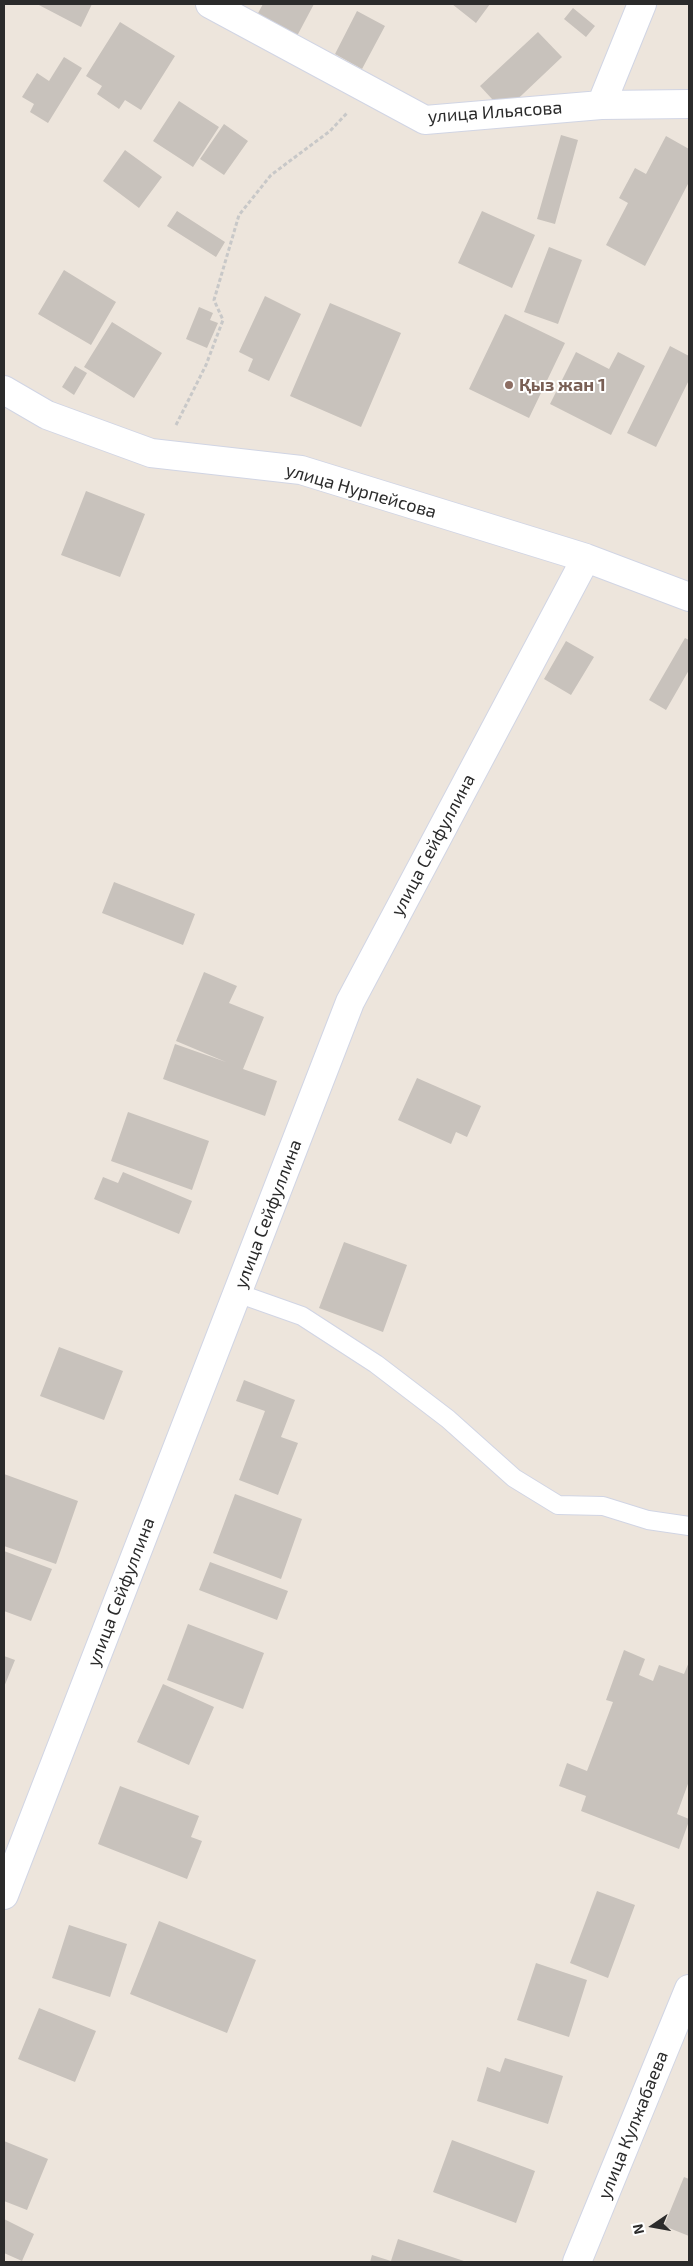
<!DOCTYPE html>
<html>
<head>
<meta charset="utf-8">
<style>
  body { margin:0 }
  #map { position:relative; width:693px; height:2266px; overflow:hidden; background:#ede5dc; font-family:"Exo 2",sans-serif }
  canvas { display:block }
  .frame { position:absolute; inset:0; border:5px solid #2b2b2b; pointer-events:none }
  .north { position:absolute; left:628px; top:2201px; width:50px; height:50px; -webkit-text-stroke:4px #fff; paint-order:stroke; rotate:258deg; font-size:14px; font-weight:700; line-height:20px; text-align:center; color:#2b2b2b }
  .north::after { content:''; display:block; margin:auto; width:18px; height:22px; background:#2b2b2b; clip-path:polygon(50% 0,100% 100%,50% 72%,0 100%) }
</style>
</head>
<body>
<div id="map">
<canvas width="693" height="2266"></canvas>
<div class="frame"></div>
<div class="north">N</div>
</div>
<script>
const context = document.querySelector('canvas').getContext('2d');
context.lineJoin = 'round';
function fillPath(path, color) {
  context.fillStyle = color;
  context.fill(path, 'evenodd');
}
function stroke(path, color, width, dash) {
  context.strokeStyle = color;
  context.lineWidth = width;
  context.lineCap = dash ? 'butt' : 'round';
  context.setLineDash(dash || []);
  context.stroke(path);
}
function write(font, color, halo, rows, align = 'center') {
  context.font = font + ' "Exo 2",sans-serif';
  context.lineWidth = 4;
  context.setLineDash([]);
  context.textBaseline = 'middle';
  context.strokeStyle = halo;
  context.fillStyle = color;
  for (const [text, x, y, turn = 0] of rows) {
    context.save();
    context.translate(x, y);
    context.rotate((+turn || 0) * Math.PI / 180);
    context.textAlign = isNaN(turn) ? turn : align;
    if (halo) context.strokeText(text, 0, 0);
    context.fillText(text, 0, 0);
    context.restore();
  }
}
const building = new Path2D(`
  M37,4H92L81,27Z
  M263,4H314L297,36L257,15Z
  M452,4H490L476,23Z
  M573,8L595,26L586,37L564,19Z
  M357,11L385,26L362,69L335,54Z
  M120,22L175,56L141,110L125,100L119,109L97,94L102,86L86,76Z
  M538,32L562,57L504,112L480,86Z
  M64,57L82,68L48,123L30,112L34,104L22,97L37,73L49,81Z
  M179,101L219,127L193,167L153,141Z
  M224,124L248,141L224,175L200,159Z
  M561,135L578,140L555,224L537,219Z
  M666,136L689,149V182L645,266L606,245L628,203L619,198L635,168L646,174Z
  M125,150L162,177L139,208L103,181Z
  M177,211L225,242L216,257L167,226Z
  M482,211L535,235L512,288L458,263Z
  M549,247L582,260L558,324L524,312Z
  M64,270L116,302L91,345L38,314Z
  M265,296L301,314L269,381L248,371L253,359L239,352Z
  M330,303L401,333L361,427L290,396Z
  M199,307L213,313L210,320L218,323L207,348L186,339Z
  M505,314L565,343L529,418L469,389Z
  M112,322L162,353L134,398L84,367Z
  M670,346L689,356V380L656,447L627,433Z
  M576,352L609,369L618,352L645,366L611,435L550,404Z
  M75,366L87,373L74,395L62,387Z
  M86,491L145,514L120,577L61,555Z
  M685,638L689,640V670L666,710L649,700Z
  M566,641L594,657L571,695L544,679Z
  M114,882L195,914L183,945L102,913Z
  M204,972L237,986L229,1003L264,1017L243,1069L277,1081L265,1116L163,1079L175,1044L226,1062L176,1041Z
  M417,1078L481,1106L467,1137L456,1132L451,1144L398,1120Z
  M128,1112L209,1141L192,1190L111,1161Z
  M123,1172L192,1201L179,1234L94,1199L103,1177L118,1183Z
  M344,1242L407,1265L383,1332L319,1308Z
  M59,1347L123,1371L104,1420L40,1396Z
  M244,1380L295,1400L281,1437L298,1443L278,1495L239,1480L265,1411L236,1401Z
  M4,1474L78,1501L56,1564L4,1546Z
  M235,1494L302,1519L281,1579L213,1553Z
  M4,1551L52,1569L31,1621L4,1611Z
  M210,1562L288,1591L277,1620L199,1590Z
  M188,1624L264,1653L243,1709L167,1680Z
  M624,1650L645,1659L639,1675L653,1681L659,1665L684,1674L689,1662V1781L677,1814L689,1819V1821L679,1849L581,1811L586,1796L559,1786L567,1763L587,1771L613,1702L606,1700Z
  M4,1656L15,1660L4,1687Z
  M163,1684L214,1707L189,1765L137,1742Z
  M120,1786L199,1816L191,1837L202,1841L187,1879L98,1844Z
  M597,1891L635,1905L608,1978L570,1963Z
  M159,1921L256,1960L227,2033L130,1994Z
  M69,1925L127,1944L110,1997L52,1978Z
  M536,1963L587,1980L569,2037L517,2020Z
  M39,2008L96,2031L75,2082L18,2059Z
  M505,2058L563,2076L548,2124L477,2101L487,2067L500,2072Z
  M452,2140L535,2171L516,2223L433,2192Z
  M4,2141L48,2159L27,2210L4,2201Z
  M684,2177L689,2179V2236L664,2226Z
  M4,2219L34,2234L22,2261L4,2253Z
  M398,2239L467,2262H370L372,2255L391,2261Z`);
const path = new Path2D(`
  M176,425L206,365L223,320L214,300L239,215L271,175L330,131L348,112`);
const service = new Path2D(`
  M237,1293L302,1316L376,1364L448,1419L514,1478L558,1505L603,1506L648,1520L689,1526`);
const minor = new Path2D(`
  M210,4L425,120L601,105L689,104
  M601,105L642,4
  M4,390L47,415L151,453L301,470L586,558L689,597
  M4,1895L350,1002L586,558
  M577,2262L689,1989`);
const markers = [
  [509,385,5,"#8d6e63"]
];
const streetNames = [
  ["улица Ильясова",495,112,-4],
  ["улица Нурпейсова",361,491,16],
  ["улица Сейфуллина",433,845,-62],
  ["улица Сейфуллина",268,1214,-69],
  ["улица Сейфуллина",121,1592,-69],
  ["улица Кулжабаева",633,2125,-68]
];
const educationNames = [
  ["Қыз жан 1",519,385]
];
fillPath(building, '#c8c2bc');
stroke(service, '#d1d5e4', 20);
stroke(minor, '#d1d5e4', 30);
stroke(path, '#c8c8c8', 3, [4, 2.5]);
stroke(service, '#fff', 18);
stroke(minor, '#fff', 28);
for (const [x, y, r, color] of markers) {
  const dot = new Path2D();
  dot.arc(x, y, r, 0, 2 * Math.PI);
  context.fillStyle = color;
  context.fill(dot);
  stroke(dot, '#fff', 2);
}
write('18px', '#2b2b2b', '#fff', streetNames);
write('bold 18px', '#785e54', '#fff', educationNames, 'left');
</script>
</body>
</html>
